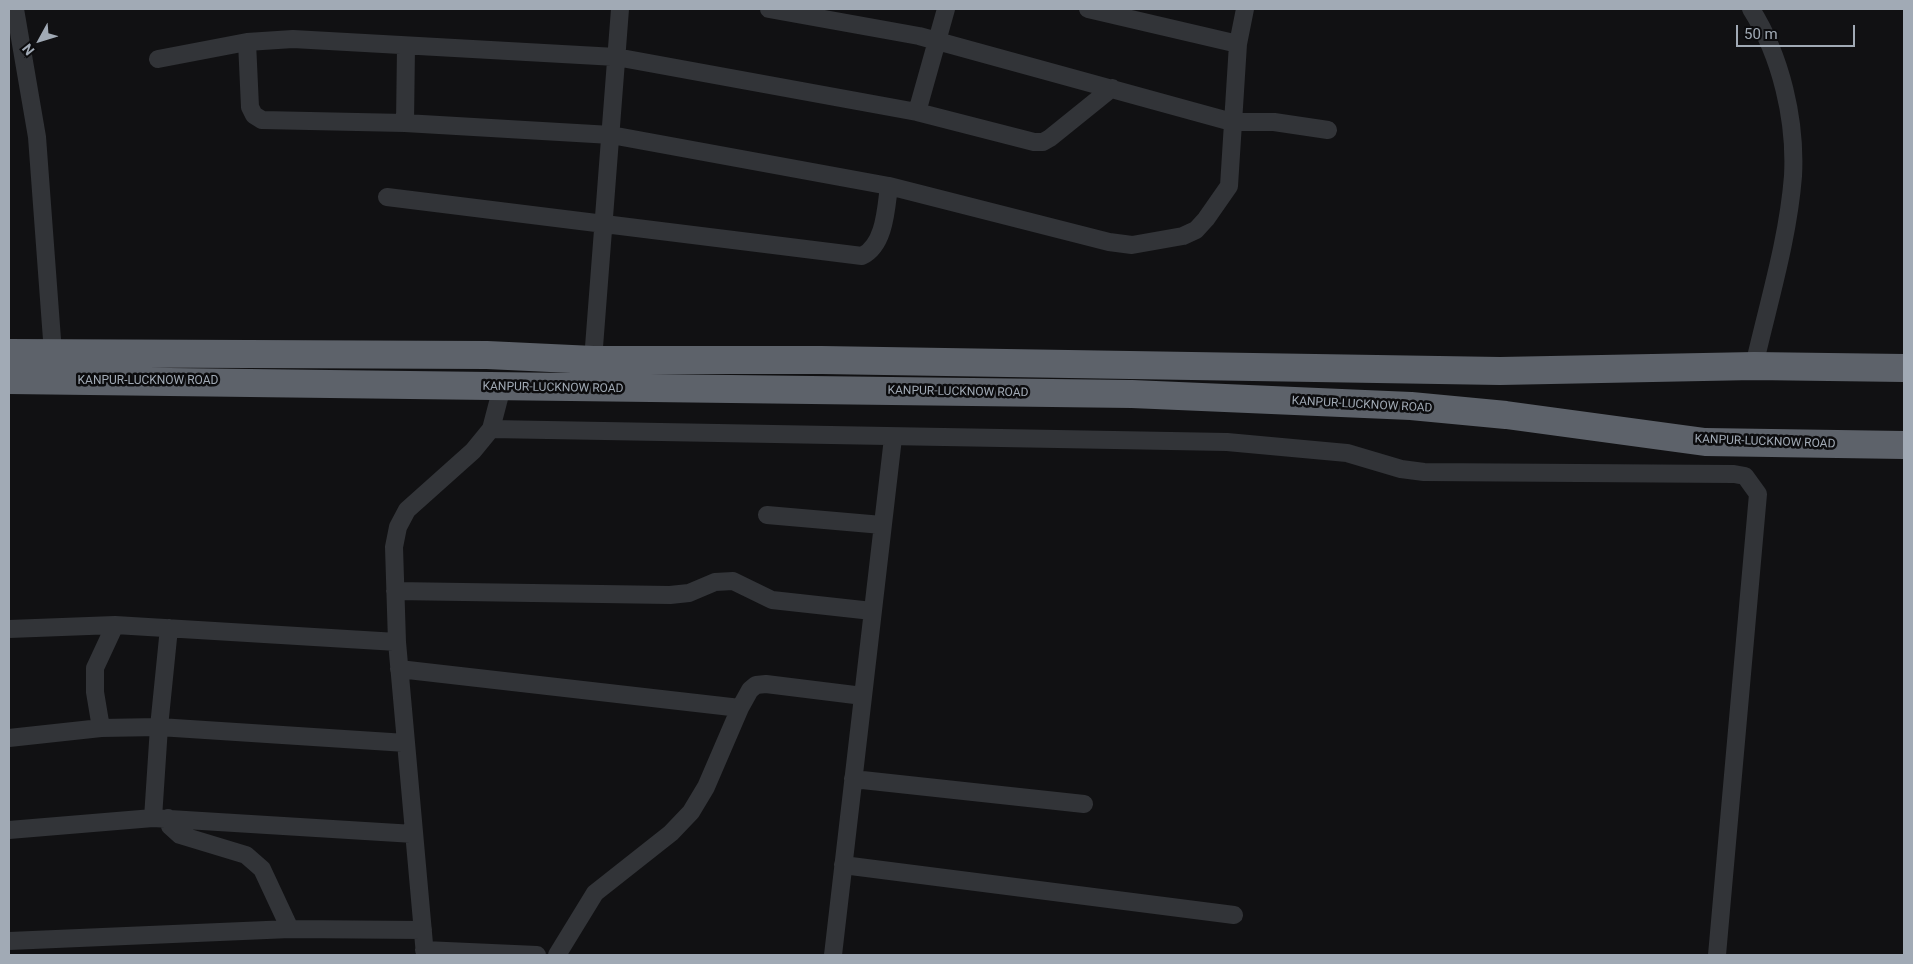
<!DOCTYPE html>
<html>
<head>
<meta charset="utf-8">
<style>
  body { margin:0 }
  #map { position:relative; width:1913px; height:964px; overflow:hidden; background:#111113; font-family:Roboto,sans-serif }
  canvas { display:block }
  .frame { position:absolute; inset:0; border:10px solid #a1aab5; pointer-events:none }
  .north { position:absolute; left:15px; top:15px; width:50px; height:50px; -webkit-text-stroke:4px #0c0c0e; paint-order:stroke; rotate:231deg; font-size:14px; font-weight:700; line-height:20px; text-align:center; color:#a1aab5 }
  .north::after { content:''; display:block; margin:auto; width:18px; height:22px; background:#a1aab5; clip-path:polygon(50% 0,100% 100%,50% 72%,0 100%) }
  .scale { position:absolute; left:1736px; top:25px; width:119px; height:22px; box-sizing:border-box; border:2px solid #a1aab5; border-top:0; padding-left:6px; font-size:15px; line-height:18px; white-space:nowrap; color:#a1aab5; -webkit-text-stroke:4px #0c0c0e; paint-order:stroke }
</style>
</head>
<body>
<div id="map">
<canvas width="1913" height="964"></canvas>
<div class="frame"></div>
<div class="north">N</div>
<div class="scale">50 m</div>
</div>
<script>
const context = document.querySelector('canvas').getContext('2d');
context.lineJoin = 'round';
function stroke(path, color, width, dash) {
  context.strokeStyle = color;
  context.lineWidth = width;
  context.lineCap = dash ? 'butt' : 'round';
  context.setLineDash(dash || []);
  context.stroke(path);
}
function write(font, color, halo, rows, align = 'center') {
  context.font = font + ' Roboto,sans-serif';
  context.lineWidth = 5;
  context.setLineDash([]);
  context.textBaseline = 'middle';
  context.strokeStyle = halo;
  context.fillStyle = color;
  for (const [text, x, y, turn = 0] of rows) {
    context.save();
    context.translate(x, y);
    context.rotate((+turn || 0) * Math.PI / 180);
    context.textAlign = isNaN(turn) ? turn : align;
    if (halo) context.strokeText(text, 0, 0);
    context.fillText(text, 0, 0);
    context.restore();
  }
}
const street = new Path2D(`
  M15,9L37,137L53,353
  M769,9L919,36L1232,122H1274L1328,130
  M1088,9L1238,44
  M1751,9C1781,56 1796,120 1793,176C1788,240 1768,304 1754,366
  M247,42L250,107L254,115L262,120L405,123L611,135L889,186L1109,242L1132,245L1183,236L1196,230L1206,219L1229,186L1238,44L1245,9
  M158,59L247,42L293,39L616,57L917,112L1034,142H1043L1050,138L1112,88
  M917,112L946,9
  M405,123L406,47
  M387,197L862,256C885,245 886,208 889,186
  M593,360L620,9
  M491,429L1227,442L1347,453L1401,469L1424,472L1734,474L1745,476L1758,494L1717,955
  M767,515L882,525
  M395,591L670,595L689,593L715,582L733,581L772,600L872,611
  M9,629L115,625L397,642
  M399,669L740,708
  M101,728L95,692V668L115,625
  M9,738L101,728L159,727L406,743
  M853,779L1084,804
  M153,818L159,727L169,628
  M168,818L170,826L180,835L246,855L262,869L290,929
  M9,830L153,818L414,834
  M843,865L1234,915
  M9,941L290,929L423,930
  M424,950L537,955
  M425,955L397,642L394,547L398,527L407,510L473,451L491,429L502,387
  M557,955L595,893L671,833L691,812L706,787L740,708L750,690L756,685L766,684L863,696
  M833,955L893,438`);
const highway = new Path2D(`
  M9,353L487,355L593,360H822L1500,371L1754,366L1904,368
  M9,380L1132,394L1411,406L1506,415L1705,442L1904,445`);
const streetNames = [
  ["KANPUR-LUCKNOW ROAD",148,381],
  ["KANPUR-LUCKNOW ROAD",553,388,1],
  ["KANPUR-LUCKNOW ROAD",958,392,1],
  ["KANPUR-LUCKNOW ROAD",1362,405,3],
  ["KANPUR-LUCKNOW ROAD",1765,442,2]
];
stroke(street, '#323438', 18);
stroke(highway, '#5d626a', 28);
write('12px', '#a1aab5', '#0c0c0e', streetNames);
</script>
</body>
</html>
